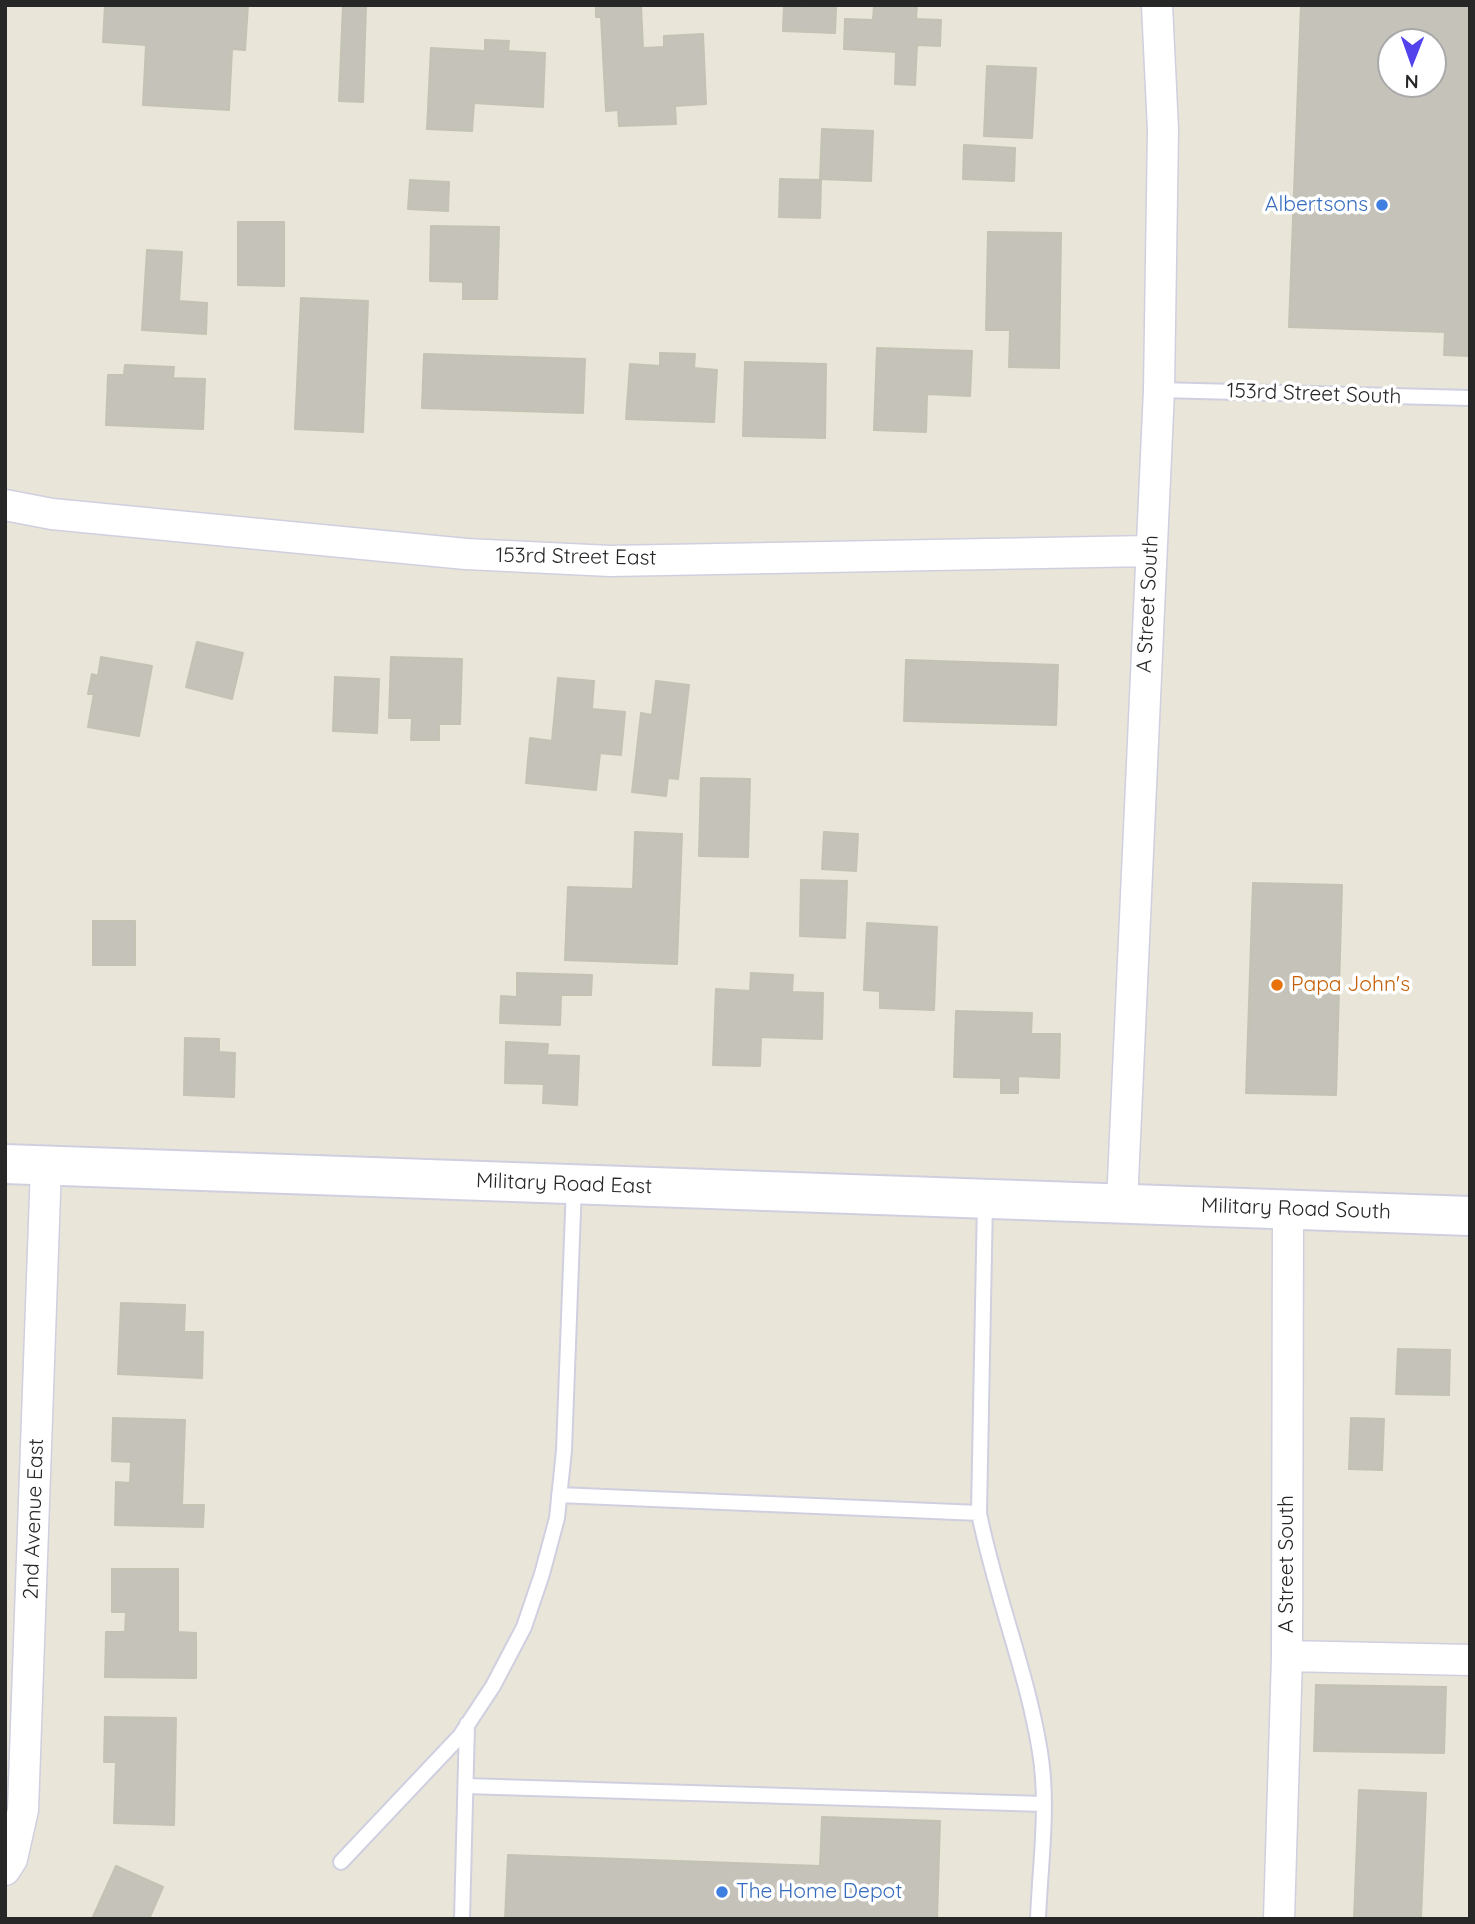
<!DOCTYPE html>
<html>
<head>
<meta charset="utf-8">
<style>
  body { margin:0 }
  #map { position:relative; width:1475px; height:1924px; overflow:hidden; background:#e9e6d9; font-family:Quicksand,sans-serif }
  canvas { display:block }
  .frame { position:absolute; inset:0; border:7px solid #272727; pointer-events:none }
  .north { position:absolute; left:1377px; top:28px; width:70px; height:70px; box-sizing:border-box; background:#fff; border:2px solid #a9a9a9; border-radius:50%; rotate:181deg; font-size:19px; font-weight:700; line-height:28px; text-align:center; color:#272727 }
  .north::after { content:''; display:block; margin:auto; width:24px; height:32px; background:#5343ec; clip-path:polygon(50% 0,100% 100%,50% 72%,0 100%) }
</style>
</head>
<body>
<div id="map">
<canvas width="1475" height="1924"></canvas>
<div class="frame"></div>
<div class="north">N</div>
</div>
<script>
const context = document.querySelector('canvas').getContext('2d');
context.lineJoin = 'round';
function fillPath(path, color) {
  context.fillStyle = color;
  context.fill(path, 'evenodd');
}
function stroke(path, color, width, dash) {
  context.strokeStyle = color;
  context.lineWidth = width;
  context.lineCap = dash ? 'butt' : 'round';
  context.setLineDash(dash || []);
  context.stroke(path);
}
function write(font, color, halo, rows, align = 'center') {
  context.font = font + ' Quicksand,sans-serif';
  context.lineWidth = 7;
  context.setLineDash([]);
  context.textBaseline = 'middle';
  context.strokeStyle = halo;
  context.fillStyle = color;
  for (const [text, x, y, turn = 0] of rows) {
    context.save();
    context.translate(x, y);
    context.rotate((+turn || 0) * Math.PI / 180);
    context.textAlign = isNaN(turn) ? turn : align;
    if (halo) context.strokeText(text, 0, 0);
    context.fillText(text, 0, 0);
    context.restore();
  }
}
const building = new Path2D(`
  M105,5H248L245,50L232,49L229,110L143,105L146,45L103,42Z
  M343,5H366L363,102L339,101Z
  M596,5H641L643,48L664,47V36L703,34L706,104L675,106L676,124L619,126L618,110L606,111L601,17H596Z
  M874,5H917L916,19L941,20L940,46L917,45L915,85L895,84L896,52L844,49L845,19L873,20Z
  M1301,5H1470V356L1444,355L1445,332L1289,327ZM1391,42H1433V84H1391Z
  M784,6L836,8L835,33L783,31Z
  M485,40L509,41L508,51L545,53L543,107L474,103L472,131L427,129L431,48L485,51Z
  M987,66L1036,68L1032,138L984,136Z
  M822,129L873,131L871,181L820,179Z
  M964,145L1015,148L1014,181L963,179Z
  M780,179L821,180L820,218L779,217Z
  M410,180L449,182L448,211L408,209Z
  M238,222H284V286L238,285Z
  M431,226L499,227L497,299H463V282L430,281Z
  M988,232L1061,233L1059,368L1009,367L1010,330H986Z
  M147,250L182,252L179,301L207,303L206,334L142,330Z
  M301,298L368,301L363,432L295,429Z
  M877,348L972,351L970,396L927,394L926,432L874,430Z
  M660,353L695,354L694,368L717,370L714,422L626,419L630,364L660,366Z
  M424,354L585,359L583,413L422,408Z
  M745,362L826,364L825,438L743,436Z
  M125,365L174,367L173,378L205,379L203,429L106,425L108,375H124Z
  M197,642L243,653L232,699L186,687Z
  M101,657L152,666L139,736L88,727L94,694H88L92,674L98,676Z
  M391,657L462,659L460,724H439V740H411L412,718H389Z
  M906,660L1058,665L1056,725L904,721Z
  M335,677L379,679L377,733L333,731Z
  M558,678L594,681L592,709L625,712L621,755L600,753L596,790L526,783L530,738L552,741Z
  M656,681L689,685L678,779L668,778L666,796L632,792L641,713L652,715Z
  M701,778L750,779L748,857L699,856Z
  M635,832L682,834L677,964L565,960L568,887L633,889Z
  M824,832L858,834L856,871L822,869Z
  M801,880L847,881L845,938L800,936Z
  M1253,883L1342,885L1336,1095L1246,1093Z
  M93,921H135V965H93Z
  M867,923L937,927L934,1010L880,1008V991L864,990Z
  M517,973L592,975L591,995H561L560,1025L500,1023L501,996L517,997Z
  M751,973L793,975L792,992L823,993L822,1039L761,1037L760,1066L713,1065L716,989L750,991Z
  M956,1011L1032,1013L1031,1034H1060L1059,1078L1018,1076V1093H1001V1078L954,1077Z
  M185,1038L219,1039V1052L235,1053L234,1097L184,1095Z
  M506,1042L548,1044L547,1055L579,1056L577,1105L543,1103L544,1084L505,1083Z
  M121,1303L185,1305L184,1332H203L202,1378L118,1374Z
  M1398,1349L1450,1350L1449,1395L1396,1394Z
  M113,1418L185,1420L182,1505H204L203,1527L115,1525L116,1482L130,1483L131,1462L112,1461Z
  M1351,1418L1384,1419L1382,1470L1349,1469Z
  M112,1569H178V1632L196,1633V1678L105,1677L106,1632H125L126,1612H112Z
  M1316,1685L1446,1687L1444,1753L1314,1751Z
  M105,1717L176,1718L174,1825L114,1823L116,1762H104Z
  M1359,1790L1426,1793L1421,1919H1354Z
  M822,1817L940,1821L937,1919H505L508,1855L820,1866Z
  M116,1866L163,1887L149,1919H92Z`);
const lane = new Path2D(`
  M1159,390L1470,398
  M985,1200L979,1513C995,1594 1027,1671 1040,1752C1049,1806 1040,1865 1038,1919
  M559,1495L979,1513
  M466,1786L1043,1804
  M341,1862L460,1736L493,1686L524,1627L542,1574L557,1518L564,1450L574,1185
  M462,1919L467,1724`);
const street = new Path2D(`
  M5,505L52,514L466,554L610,561L1150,551
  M1122,1203L1159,390L1163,130L1157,5
  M1287,1656L1470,1660
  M5,1870L12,1859L23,1810L46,1166
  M1279,1919L1287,1656L1288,1209`);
const secondary = new Path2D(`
  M5,1164L1470,1216`);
const markers = [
  [1382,205,7,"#3f7fe0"],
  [1277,985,7,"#e8710a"],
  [722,1892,7,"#3f7fe0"]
];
const shopNames = [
  ["Albertsons",1368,205],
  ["The Home Depot",736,1892,"left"]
];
const streetNames = [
  ["153rd Street South",1314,394,2],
  ["153rd Street East",576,557,1],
  ["A Street South",1148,604,-87],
  ["Military Road East",564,1184,2],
  ["Military Road South",1296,1209,2],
  ["2nd Avenue East",34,1519,-88],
  ["A Street South",1287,1564,-90]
];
const foodNames = [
  ["Papa John's",1291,985]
];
fillPath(building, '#c4c2b9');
stroke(building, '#c3c2b3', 2);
stroke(lane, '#d0cfdf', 18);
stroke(street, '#d0cfdf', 33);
stroke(secondary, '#d0cfdf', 42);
stroke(lane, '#fff', 14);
stroke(street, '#fff', 30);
stroke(secondary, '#fff', 38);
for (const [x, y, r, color] of markers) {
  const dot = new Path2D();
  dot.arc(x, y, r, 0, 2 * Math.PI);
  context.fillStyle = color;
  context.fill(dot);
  stroke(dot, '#fff', 2.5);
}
write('21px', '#366cbe', '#fff', shopNames, 'right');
write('21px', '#272727', '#fff', streetNames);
write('21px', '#c56008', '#fff', foodNames, 'left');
</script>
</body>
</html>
